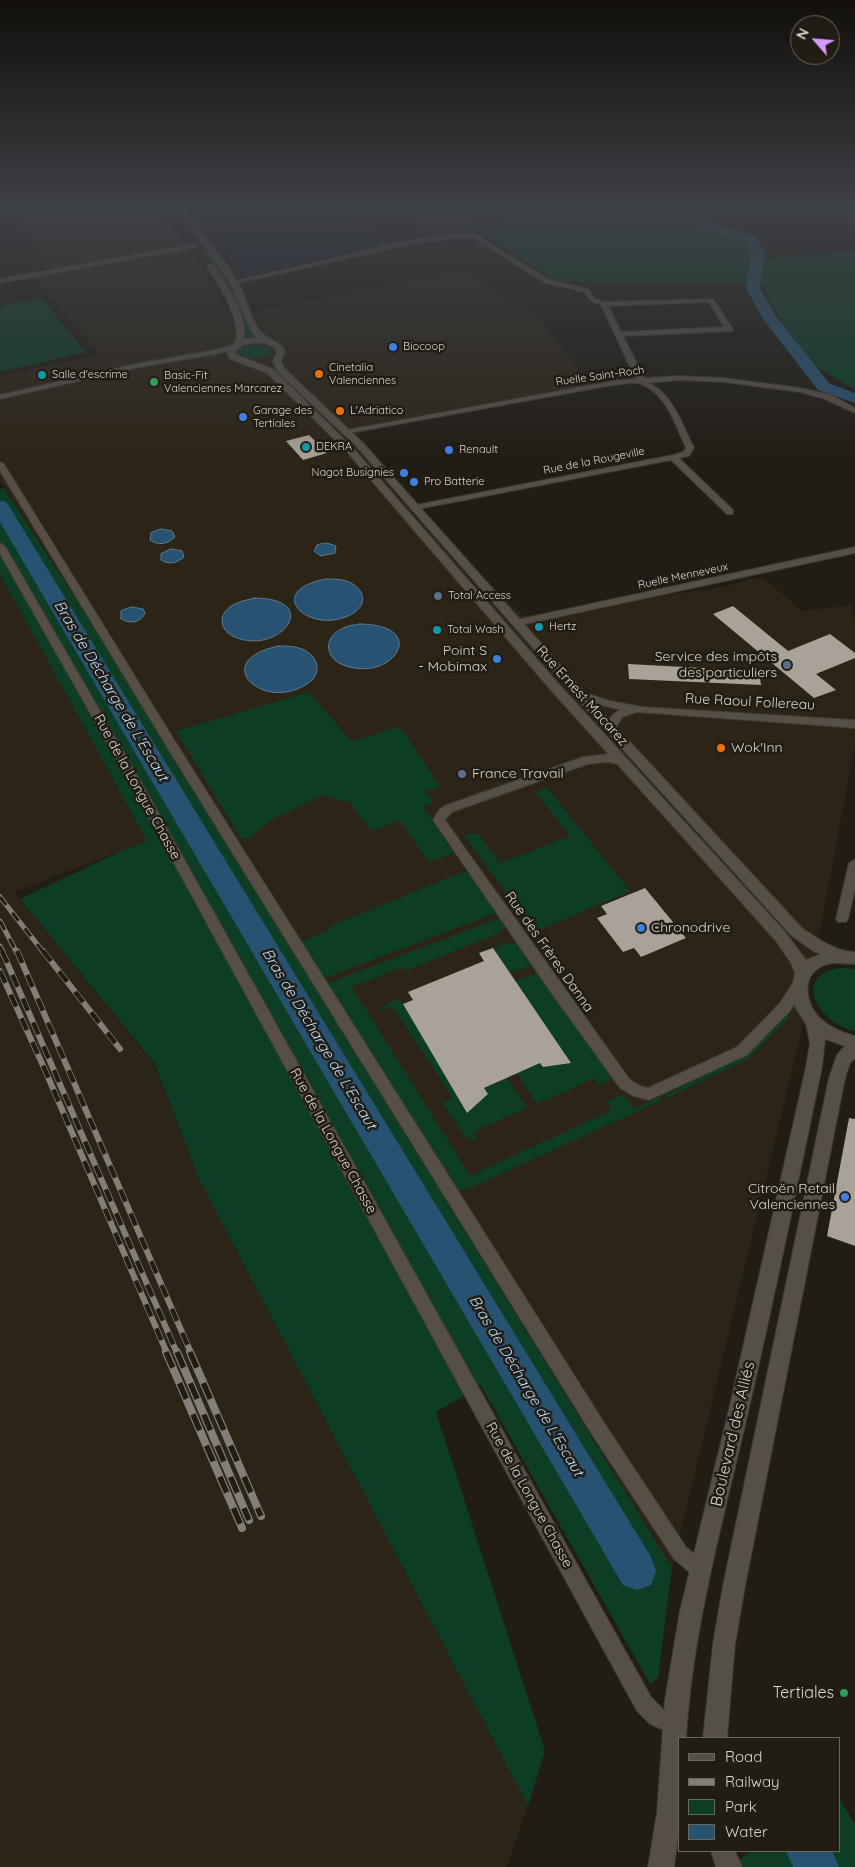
<!DOCTYPE html>
<html>
<head>
<meta charset="utf-8">
<style>
  body { margin:0 }
  #map { position:relative; width:855px; height:1867px; overflow:hidden; background:#211c14; font-family:Quicksand,sans-serif }
  canvas { display:block }
  .legend { position:absolute; left:678px; top:1737px; width:162px; height:115px; box-sizing:border-box; background:#211c14; border:1px solid #6b665f; margin:0; padding:6px 9px; list-style:none; font-size:15px; color:#d9d6d0 }
  .legend li { display:flex; align-items:center; gap:10px; height:25px }
  .legend b { width:25px; border:1px solid #6b665f }
  .north { position:absolute; left:790px; top:15px; width:50px; height:50px; box-sizing:border-box; background:#211c14; border:1px solid #6b665f; border-radius:50%; rotate:297deg; font-size:14px; font-weight:700; line-height:20px; text-align:center; color:#d9d6d0 }
  .north::after { content:''; display:block; margin:auto; width:18px; height:22px; background:#d59bfa; clip-path:polygon(50% 0,100% 100%,50% 72%,0 100%) }
</style>
</head>
<body>
<div id="map">
<canvas width="855" height="1867"></canvas>
<ul class="legend">
<li><b style="height:6px;background:#554f46"></b>Road</li>
<li><b style="height:6px;background:#837f78"></b>Railway</li>
<li><b style="height:14px;background:#0d3d24"></b>Park</li>
<li><b style="height:14px;background:#285272"></b>Water</li>
</ul>
<div class="north">N</div>
</div>
<script>
const context = document.querySelector('canvas').getContext('2d');
context.lineJoin = 'round';
function fillPath(path, color) {
  context.fillStyle = color;
  context.fill(path, 'evenodd');
}
function stroke(path, color, width, dash) {
  context.strokeStyle = color;
  context.lineWidth = width;
  context.lineCap = dash ? 'butt' : 'round';
  context.setLineDash(dash || []);
  context.stroke(path);
}
function write(font, color, halo, rows, align = 'center') {
  context.font = font + ' Quicksand,sans-serif';
  context.lineWidth = 5;
  context.setLineDash([]);
  context.textBaseline = 'middle';
  context.strokeStyle = halo;
  context.fillStyle = color;
  for (const [text, x, y, turn = 0] of rows) {
    context.save();
    context.translate(x, y);
    context.rotate((+turn || 0) * Math.PI / 180);
    context.textAlign = isNaN(turn) ? turn : align;
    if (halo) context.strokeText(text, 0, 0);
    context.fillText(text, 0, 0);
    context.restore();
  }
}
const commercial = new Path2D(`
  M187,207H344L390,244L244,276Z`);
const built = new Path2D(`
  M0,207H155L191,251L211,282L229,316L460,271L534,312L591,385L357,434L475,569L524,616L722,587L762,577L803,611L851,605L855,621V745L798,1046L672,1568L81,607L0,481V376L100,354L29,273L47,270L19,221L0,224Z
  M344,207H551L432,234L406,216L366,225Z
  M0,574L147,841L14,892L153,1063L200,1181L528,1806L507,1867H0Z`);
const green = new Path2D(`
  M562,207H639L748,241L753,257L773,260L778,257L855,251V390L813,365L786,331L761,284L556,281L473,227Z
  M206,250L227,277L234,290L254,336L246,337C241,305 221,276 203,251Z
  M41,298L86,352L0,372V306Z
  M252,345L267,346L271,350V353C263,360 249,361 240,354V349Z
  M4,488L81,607L672,1568L658,1678L650,1684L480,1384L462,1397L436,1412L545,1751L528,1806L200,1181L154,1063L20,899L121,851L147,841L0,574V489Z
  M309,692L352,742L400,726L440,786L426,792L433,803L423,806L453,853L429,862L400,821L371,831L350,803L323,795L273,819L248,839L240,837L176,731Z
  M547,788L630,891L535,932L464,835L478,833L500,863L570,836L535,792Z
  M467,870L498,912L325,978L300,942L326,932L331,926Z
  M502,917L509,926L500,929L502,932L405,971L402,967L352,987L470,1176L612,1110L606,1101L624,1094L634,1109L660,1097L662,1100L471,1188L456,1191L326,984Z
  M509,942L511,945L519,942L535,964L510,973L493,948Z
  M842,968L855,969V1031C818,1024 790,973 842,968Z
  M540,972L614,1078L599,1085L595,1078L537,1104L517,1073L540,1063L543,1067L571,1063L515,981Z
  M397,999H400L467,1112L488,1094L484,1088L507,1078L527,1108L473,1132L478,1142L465,1137L443,1103L453,1098L392,1006L381,1011L384,1005Z
  M787,1013L790,1017L748,1059L667,1098L665,1095L744,1056Z
  M839,1798L855,1824V1867H740L737,1862L750,1851H839Z`);
const water = new Path2D(`
  M161,529L172,531L175,537C168,544 158,546 150,540L151,533Z
  M327,543L336,546L335,553L321,556L314,551L317,545Z
  M171,549L182,551L184,557C177,563 169,565 161,560V554Z
  M326,579C334,579 342,579 349,582C365,589 368,605 352,614C310,637 261,591 326,579Z
  M255,598C323,599 281,654 237,638C220,632 216,615 233,605C240,601 247,600 255,598Z
  M132,607L143,609L145,613C141,623 130,624 121,619V611Z
  M360,624C433,625 391,686 341,664C326,657 324,640 338,631C345,626 353,625 360,624Z
  M279,646C287,646 294,646 302,649C319,656 323,674 307,684C262,713 208,660 279,646Z`);
const river = new Path2D(`
  M646,207H665L756,237L765,254L760,288L777,318L830,384L855,393V403L818,390L763,319L746,288L751,254L746,243L648,210Z
  M0,501L6,502L9,506L651,1557L656,1571L651,1585L637,1590L623,1585L0,522Z
  M786,1851H832L839,1867H793Z`);
const building = new Path2D(`
  M309,435L327,453L303,460L286,441Z
  M733,606L788,651L830,634L855,653V658L816,674L836,690L814,698L713,614Z
  M628,664L759,671L761,685L629,679Z
  M645,888L686,938L641,957L634,948L623,952L597,918L607,914L601,906Z
  M493,948L571,1063L543,1067L540,1063L484,1088L488,1094L467,1113L403,1004L413,1000L408,992L484,961L479,953Z
  M849,1118L855,1119V1246L827,1236Z`);
const street = new Path2D(`
  M838,207H844L855,221V227Z
  M458,233L475,234L549,280L588,289L595,299L605,302L713,299L733,329L732,331L623,336L644,378L679,376L724,378L800,388L831,395L855,408V413L825,399L800,392L724,382L679,380L649,383C674,396 682,424 694,448L689,456L679,458L733,510V514H727L671,460L413,510V506L416,505L673,455L683,452L686,448C676,426 666,393 641,384C633,381 621,385 613,385L344,434V430H347L613,381L636,379L601,305L591,301L584,292L545,283L472,237L415,243L234,284L231,282L415,239ZM709,302L724,327L621,332L608,306Z
  M195,244L198,246L197,247L0,283V279Z
  M236,344H239V348L216,354L140,367L0,399V395L140,363L215,350Z
  M0,462L4,464L178,746L603,1421L686,1547L706,1564L709,1570L706,1576L700,1579L694,1576L674,1559L591,1433L170,752L0,471Z
  M0,543L5,546L153,803L651,1697L664,1710L682,1718L685,1725L682,1732L675,1735L650,1724L637,1711L141,803L0,554Z
  M855,547V553L516,626L511,623L516,620Z
  M580,691L610,701L643,707L855,720V728L637,712L622,717L615,730L611,732L606,728C608,719 612,713 621,710L604,706L576,696L575,694Z
  M608,754L625,758L626,761L621,765L608,762L588,764L452,812L445,820L630,1080L641,1086L648,1088L737,1047L780,1003L794,981L799,980L804,981L805,985L790,1011L747,1055L649,1100L633,1096L620,1088L552,994L433,820L438,811L444,806L583,757Z
  M855,859V889L848,919L846,922H838L836,919L849,863Z`);
const secondary = new Path2D(`
  M176,207H183C201,232 222,255 237,281C246,295 249,313 257,327C265,340 279,339 285,351L281,361L284,368L363,443L596,705L802,928C818,939 835,951 855,952V964C847,964 836,962 828,964C801,971 803,1002 821,1019C831,1028 842,1032 855,1036V1058L850,1063L845,1078L745,1586L735,1644L727,1738H703L713,1644L723,1586L829,1078L837,1055L845,1046L825,1039L822,1067C798,1181 775,1295 749,1408C724,1517 693,1626 686,1738H679V1830L674,1867H648L657,1813L665,1700L680,1611L730,1405L806,1067L810,1043L806,1024L795,1007L791,991L795,973L791,963L776,941L549,688L347,452L267,373L230,359L227,352C230,348 234,344 236,340C241,319 218,283 207,267L208,265H214C227,285 248,314 244,339L257,338L250,329L230,282ZM253,343C262,343 271,343 277,351L273,361L277,371L357,447L588,711L792,936L813,951L821,954L806,960L786,933L557,682L353,448L273,369L237,355L235,352L243,345Z
  M711,1851H735L742,1867H716Z`);
const railFar2 = new Path2D(`
  M0,897L44,953
  M0,921L17,953
  M0,946L3,953`);
const railFar1 = new Path2D(`
  M2,951L177,1353
  M17,951L191,1353
  M43,951L120,1049
  M0,971L45,1070L167,1353`);
const rail = new Path2D(`
  M166,1352L242,1528
  M177,1352L249,1520
  M190,1352L261,1516`);
const markers = [
  [393,347,5,"#3f7fe0"],
  [319,374,5,"#e8710a"],
  [42,375,5,"#0f9aa8"],
  [154,382,5,"#2e9e5b"],
  [340,411,5,"#e8710a"],
  [243,417,5,"#3f7fe0"],
  [306,447,5,"#0f9aa8"],
  [449,450,5,"#3f7fe0"],
  [404,473,5,"#3f7fe0"],
  [414,482,5,"#3f7fe0"],
  [438,596,5,"#5c6f8a"],
  [539,627,5,"#0f9aa8"],
  [437,630,5,"#0f9aa8"],
  [497,659,5,"#3f7fe0"],
  [787,665,5,"#5c6f8a"],
  [721,748,5,"#e8710a"],
  [462,774,5,"#5c6f8a"],
  [641,928,5,"#3f7fe0"],
  [845,1197,5,"#3f7fe0"],
  [844,1693,5,"#2e9e5b"]
];
const farPoinames = [
  ["Biocoop",403,347],
  ["Cinetalia",329,368],
  ["Valenciennes",329,381],
  ["Salle d'escrime",52,375],
  ["Basic-Fit",164,376],
  ["Valenciennes Marcarez",164,389],
  ["Garage des",253,411],
  ["Tertiales",253,424],
  ["L'Adriatico",350,411],
  ["DEKRA",316,447],
  ["Renault",459,450],
  ["Nagot Busignies",394,473,"right"],
  ["Pro Batterie",424,482],
  ["Total Access",448,596],
  ["Hertz",549,627],
  ["Total Wash",447,630]
];
const farStreetnames = [
  ["Ruelle Saint-Roch",600,376,-8],
  ["Rue de la Rougeville",594,461,-11],
  ["Ruelle Menneveux",683,576,-12]
];
const poiNames = [
  ["Point S",487,651],
  ["- Mobimax",487,667],
  ["Service des impôts",777,657],
  ["des particuliers",777,673],
  ["Wok'Inn",731,748,"left"],
  ["France Travail",472,774,"left"],
  ["Chronodrive",651,928,"left"],
  ["Citroën Retail",835,1189],
  ["Valenciennes",835,1205]
];
const streetNames = [
  ["Rue Ernest Macarez",582,696,48],
  ["Rue Raoul Follereau",750,702,3],
  ["Rue de la Longue Chasse",137,787,61],
  ["Rue des Frères Danna",549,952,55],
  ["Rue de la Longue Chasse",333,1141,61],
  ["Rue de la Longue Chasse",529,1495,61]
];
const waterNames = [
  ["Bras de Décharge de L'Escaut",111,691,59],
  ["Bras de Décharge de L'Escaut",319,1039,59],
  ["Bras de Décharge de L'Escaut",526,1386,59]
];
const nearStreetnames = [
  ["Boulevard des Alliés",733,1434,-77]
];
const nearPoinames = [
  ["Tertiales",834,1693]
];
fillPath(commercial, '#232131');
fillPath(built, '#2c2417');
fillPath(green, '#0d3d24');
fillPath(water, '#285272');
stroke(water, '#5d7a8e', 1);
fillPath(river, '#285272');
fillPath(building, '#a9a298');
stroke(street, '#3c3833', 2);
stroke(secondary, '#3c3833', 2);
fillPath(street, '#554f46');
fillPath(secondary, '#554f46');
stroke(railFar2, '#837f78', 5);
stroke(railFar1, '#837f78', 6);
stroke(rail, '#837f78', 8);
stroke(railFar2, '#211c14', 3, [10]);
stroke(railFar1, '#211c14', 4.5, [13]);
stroke(rail, '#211c14', 5.5, [17]);
const sky = context.createLinearGradient(0, 0, 0, 469);
sky.addColorStop(0, '#120f0b');
sky.addColorStop(0.44, '#3d4045');
sky.addColorStop(1, '#3d404500');
context.fillStyle = sky;
context.fillRect(0, 0, 855, 469);
for (const [x, y, r, color] of markers) {
  const dot = new Path2D();
  dot.arc(x, y, r, 0, 2 * Math.PI);
  context.fillStyle = color;
  context.fill(dot);
  stroke(dot, '#211c14', 2);
}
write('11px', '#d9d6d0', '#211c14', farPoinames, 'left');
write('11px', '#d9d6d0', '#211c14', farStreetnames);
write('14px', '#d9d6d0', '#211c14', poiNames, 'right');
write('14px', '#d9d6d0', '#211c14', streetNames);
write('italic 15px', '#b5dbfc', '#211c14', waterNames);
write('16px', '#d9d6d0', '#211c14', nearStreetnames);
write('16px', '#d9d6d0', '#211c14', nearPoinames, 'right');
</script>
</body>
</html>
